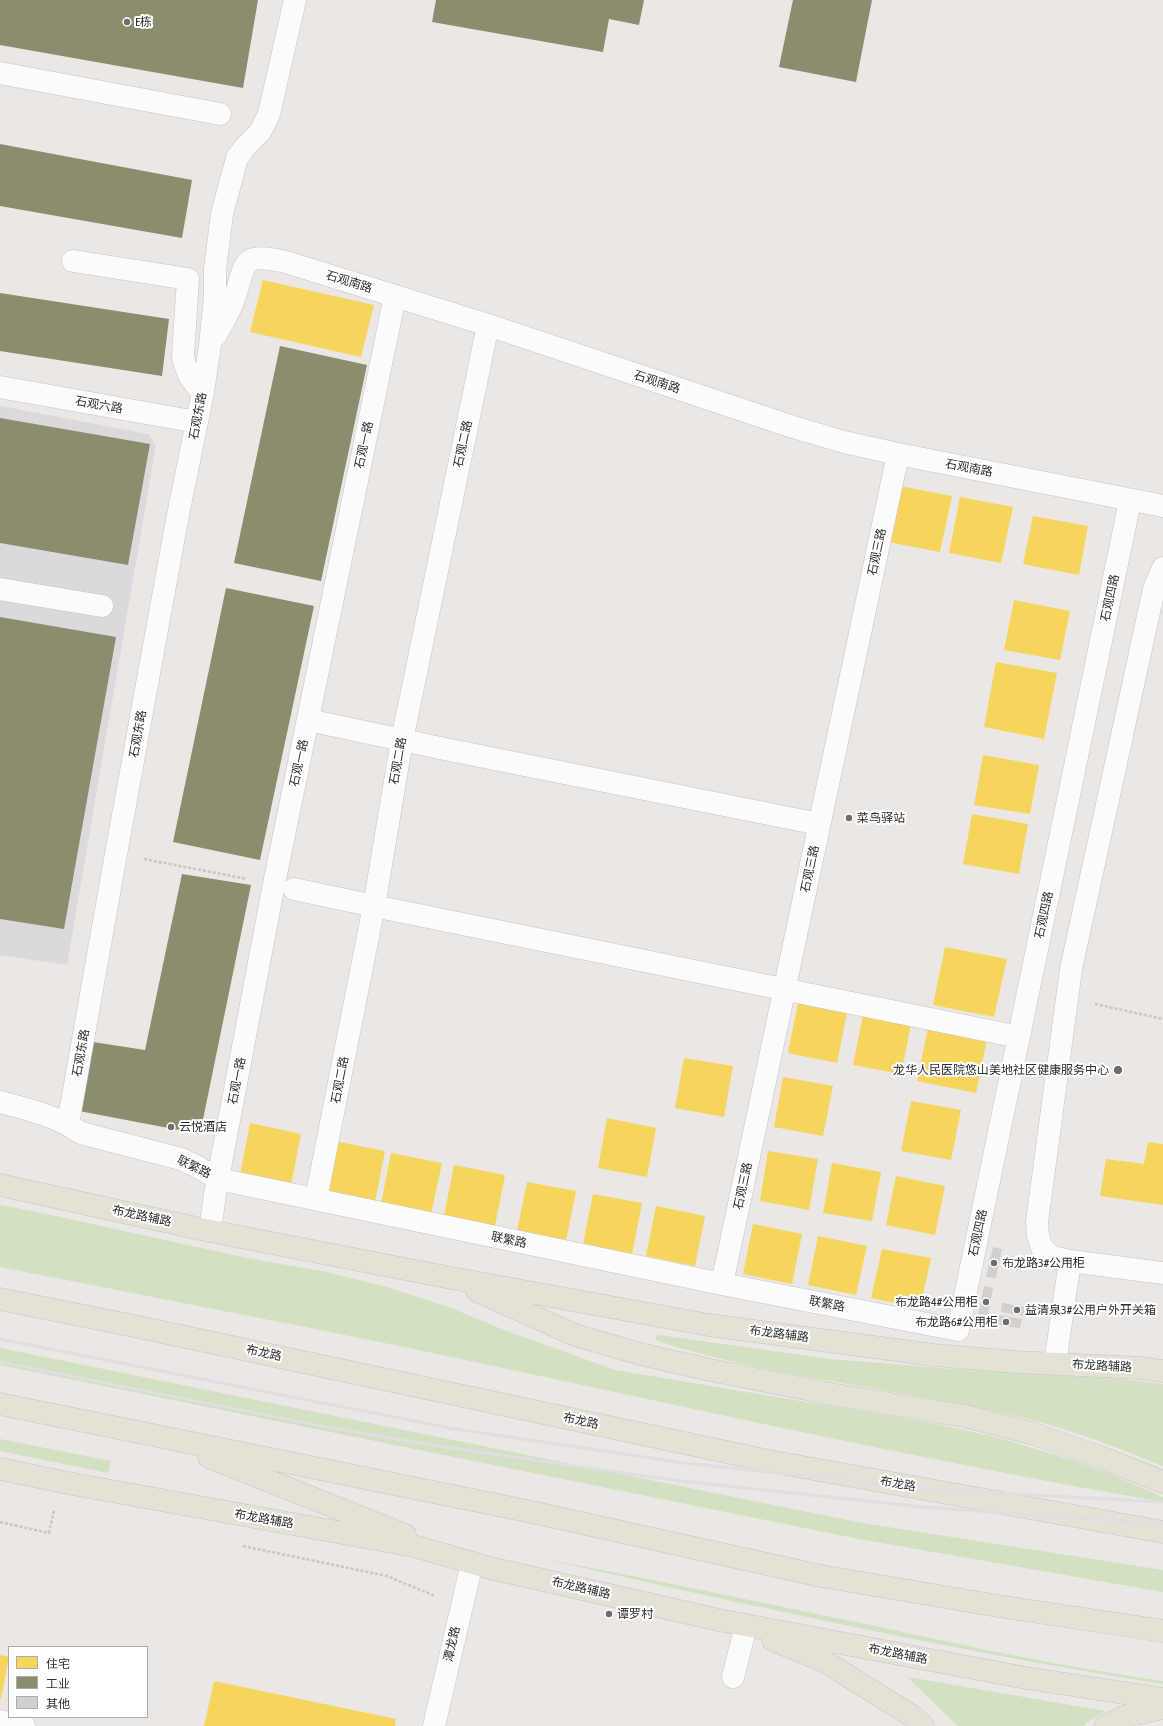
<!DOCTYPE html>
<html>
<head>
<meta charset="utf-8">
<style>
  body { margin:0 }
  #map { position:relative; width:1163px; height:1726px; overflow:hidden; background:#eae7e5; font-family:"Asap Condensed","Noto Sans SC",sans-serif }
  canvas { display:block }
  .legend { position:absolute; left:8px; top:1646px; width:140px; height:72px; box-sizing:border-box; background:#fff; border:1px solid #ababab; margin:0; padding:5px 7px; list-style:none; font-size:12px; color:#2d2d2d }
  .legend li { display:flex; align-items:center; gap:8px; height:20px }
  .legend b { width:20px; border:1px solid #ababab }
</style>
</head>
<body>
<div id="map">
<canvas width="1163" height="1726"></canvas>
<ul class="legend">
<li><b style="height:11px;background:#f6d55c"></b>住宅</li>
<li><b style="height:11px;background:#8c8c6e"></b>工业</li>
<li><b style="height:11px;background:#d2d0ce"></b>其他</li>
</ul>
</div>
<script>
const context = document.querySelector('canvas').getContext('2d');
context.lineJoin = 'round';
function fillPath(path, color) {
  context.fillStyle = color;
  context.fill(path, 'evenodd');
}
function stroke(path, color, width, dash) {
  context.strokeStyle = color;
  context.lineWidth = width;
  context.lineCap = dash ? 'butt' : 'round';
  context.setLineDash(dash || []);
  context.stroke(path);
}
function write(font, color, halo, rows, align = 'center') {
  context.font = font + ' "Asap Condensed","Noto Sans SC",sans-serif';
  context.lineWidth = 4;
  context.setLineDash([]);
  context.textBaseline = 'middle';
  context.strokeStyle = halo;
  context.fillStyle = color;
  for (const [text, x, y, turn = 0] of rows) {
    context.save();
    context.translate(x, y);
    context.rotate((+turn || 0) * Math.PI / 180);
    context.textAlign = isNaN(turn) ? turn : align;
    if (halo) context.strokeText(text, 0, 0);
    context.fillText(text, 0, 0);
    context.restore();
  }
}
const industrial = new Path2D(`
  M0,406L148,434L156,445L67,965L0,955Z`);
const green = new Path2D(`
  M0,1205L42,1213L247,1258L322,1271L387,1287L451,1308L504,1330L615,1370L943,1425L1007,1440L1074,1461L1110,1474L1163,1497V1502C910,1458 660,1401 409,1348C273,1320 136,1294 0,1267Z
  M658,1335L830,1359L967,1370L1121,1379L1163,1384V1466C1120,1449 1077,1431 1032,1420C909,1389 779,1380 657,1341L655,1337Z
  M0,1348L862,1523L1163,1570V1592L859,1539L0,1365Z
  M0,1439L111,1461L108,1473L0,1451Z
  M540,1558C655,1580 769,1604 884,1628C977,1648 1069,1668 1163,1681V1684C954,1651 747,1605 540,1558Z
  M908,1678V1677L1105,1711L1082,1726H958Z`);
const homes = new Path2D(`
  M263,280L374,305L361,357L250,332Z
  M899,486L952,496L940,552L888,542Z
  M960,497L1013,507L1001,563L949,553Z
  M1033,516L1088,526L1079,575L1023,564Z
  M1014,600L1070,611L1060,660L1004,650Z
  M996,662L1057,673L1044,739L984,727Z
  M983,755L1039,765L1030,814L974,805Z
  M972,814L1028,824L1019,874L963,864Z
  M945,947L1007,959L994,1017L933,1005Z
  M798,1003L847,1013L837,1063L788,1053Z
  M863,1015L911,1024L901,1074L853,1065Z
  M929,1023L988,1034L976,1093L917,1081Z
  M684,1058L733,1066L724,1117L675,1108Z
  M783,1077L833,1086L823,1136L774,1127Z
  M911,1101L961,1110L951,1160L901,1151Z
  M607,1118L656,1128L647,1177L598,1168Z
  M250,1123L301,1134L290,1190L239,1180Z
  M334,1141L385,1151L374,1207L323,1197Z
  M1148,1142L1163,1144V1205L1100,1196L1106,1159L1144,1164Z
  M768,1151L818,1159L809,1210L760,1201Z
  M391,1153L442,1163L430,1219L380,1209Z
  M832,1163L881,1172L872,1221L823,1213Z
  M454,1165L505,1175L494,1231L443,1221Z
  M896,1176L945,1186L935,1235L886,1225Z
  M527,1182L576,1191L566,1241L517,1231Z
  M593,1194L642,1203L632,1254L583,1244Z
  M656,1206L705,1216L695,1266L646,1256Z
  M753,1224L802,1234L792,1284L743,1274Z
  M818,1236L867,1246L856,1295L808,1285Z
  M882,1249L931,1258L920,1308L871,1298Z
  M0,1655L9,1657L1,1699H0Z
  M214,1681L396,1719L395,1726H204Z`);
const industry = new Path2D(`
  M0,0H258L243,88L0,45Z
  M436,0H644L639,25L609,19L603,52L432,22Z
  M793,0H872L856,82L779,67Z
  M0,144L192,180L182,238L0,206Z
  M0,293L169,319L162,376L0,351Z
  M280,346L367,365L321,581L234,563Z
  M0,418L150,444L128,565L0,543Z
  M226,588L314,606L260,860L173,842Z
  M0,617L116,637L64,929L0,919Z
  M182,874L251,885L200,1134L79,1111L93,1042L145,1050Z`);
const building = new Path2D(`
  M993,1247L1002,1249L996,1278L986,1277Z
  M984,1286L993,1288L987,1318L978,1316Z
  M1002,1303L1033,1308L1031,1317L1001,1312Z
  M992,1314L1022,1319L1020,1328L990,1324Z`);
const path = new Path2D(`
  M144,859L247,879
  M1095,1004L1163,1019
  M0,1522L49,1533L54,1510
  M243,1546L387,1576L435,1596`);
const minor = new Path2D(`
  M0,73L220,114
  M73,261L188,279L183,356C186,372 191,381 203,392
  M216,335C222,323 230,312 234,299C247,261 240,252 286,262L488,325L793,427L844,442L898,454L1163,506
  M0,387L197,422
  M1163,568L1154,589L1071,969L1037,1222L1038,1236L1042,1248L1052,1257L1070,1261L1163,1273
  M0,589L102,606
  M308,720L440,748L819,824
  M294,889L374,906L1019,1037
  M0,1102C27,1109 57,1116 81,1133L181,1159L196,1166L218,1179L722,1284L958,1330L1130,501
  M68,1124L116,854L177,520L203,392L210,345L215,298V269L222,214L237,158L245,147L260,132L269,114L295,0
  M316,1199L374,906L402,740L488,325
  M210,1231L215,1194L274,884L395,296
  M722,1284L898,454
  M1055,1363L1070,1261
  M733,1677L745,1630
  M0,1721L24,1726
  M434,1726L472,1563`);
const major = new Path2D(`
  M0,1185L210,1231L446,1277L709,1325L934,1355L1016,1362L1141,1368L1163,1371
  M477,1291L575,1335L640,1354L710,1370L836,1395L964,1416L1031,1433L1103,1458L1163,1482
  M0,1299L129,1325L769,1461L1163,1532
  M0,1404L527,1511L821,1576L998,1606L1163,1631
  M209,1457L405,1535
  M0,1469L73,1484L414,1546L490,1568L719,1620L1026,1678L1163,1699
  M773,1640L824,1661L912,1716L923,1726
  M1105,1726L1126,1716L1163,1708`);
const rail = new Path2D(`
  M0,1339L449,1428L684,1463L941,1490L1163,1502
  M0,1362L327,1427L431,1445L672,1480L922,1507L1163,1524`);
const markers = [
  [127,22,4,"#6f6e6d"],
  [849,818,4,"#6f6e6d"],
  [1118,1070,5,"#6f6e6d"],
  [171,1127,4,"#6f6e6d"],
  [994,1263,4,"#6f6e6d"],
  [986,1302,4,"#6f6e6d"],
  [1017,1310,4,"#6f6e6d"],
  [1006,1322,4,"#6f6e6d"],
  [609,1614,4,"#6f6e6d"]
];
const poiNames = [
  ["E栋",135,22],
  ["菜鸟驿站",857,818],
  ["龙华人民医院悠山美地社区健康服务中心",1109,1070,"right"],
  ["云悦酒店",179,1127],
  ["布龙路3#公用柜",1002,1263],
  ["布龙路4#公用柜",978,1302,"right"],
  ["益清泉3#公用户外开关箱",1025,1310],
  ["布龙路6#公用柜",998,1322,"right"],
  ["谭罗村",617,1614]
];
const streetNames = [
  ["石观南路",349,282,17],
  ["石观南路",657,382,18],
  ["石观六路",99,405,10],
  ["石观东路",198,416,-79],
  ["石观二路",463,444,-78],
  ["石观一路",364,445,-78],
  ["石观南路",969,468,11],
  ["石观三路",877,552,-78],
  ["石观四路",1110,598,-78],
  ["石观东路",138,734,-80],
  ["石观二路",398,761,-80],
  ["石观一路",299,763,-78],
  ["石观三路",810,869,-78],
  ["石观四路",1044,915,-78],
  ["石观东路",81,1053,-80],
  ["石观二路",340,1080,-79],
  ["石观一路",237,1081,-79],
  ["联繁路",194,1167,26],
  ["石观三路",743,1186,-78],
  ["布龙路辅路",142,1216,12],
  ["石观四路",978,1233,-78],
  ["联繁路",509,1240,12],
  ["联繁路",827,1304,11],
  ["布龙路辅路",779,1334,7],
  ["布龙路",264,1353,12],
  ["布龙路辅路",1102,1366,3],
  ["布龙路",581,1421,12],
  ["布龙路",898,1484,10],
  ["布龙路辅路",264,1519,10],
  ["布龙路辅路",581,1588,13],
  ["潭龙路",452,1644,-77],
  ["布龙路辅路",898,1654,11]
];
fillPath(industrial, '#dbd9db');
fillPath(green, '#d1e1c2');
fillPath(homes, '#f6d55c');
fillPath(industry, '#8c8c6e');
fillPath(building, '#d2d0ce');
stroke(minor, '#c5c4c5', 23);
stroke(major, '#c6c4c3', 23);
stroke(path, '#c7c7c7', 2.5, [3, 2]);
stroke(minor, '#fcfbfb', 22);
stroke(major, '#e6e1d7', 22);
stroke(rail, '#dfdee0', 3);
for (const [x, y, r, color] of markers) {
  const dot = new Path2D();
  dot.arc(x, y, r, 0, 2 * Math.PI);
  context.fillStyle = color;
  context.fill(dot);
  stroke(dot, '#fff', 1.5);
}
write('12px', '#2d2d2d', '#fff', poiNames, 'left');
write('12px', '#2d2d2d', '#fff', streetNames);
</script>
</body>
</html>
